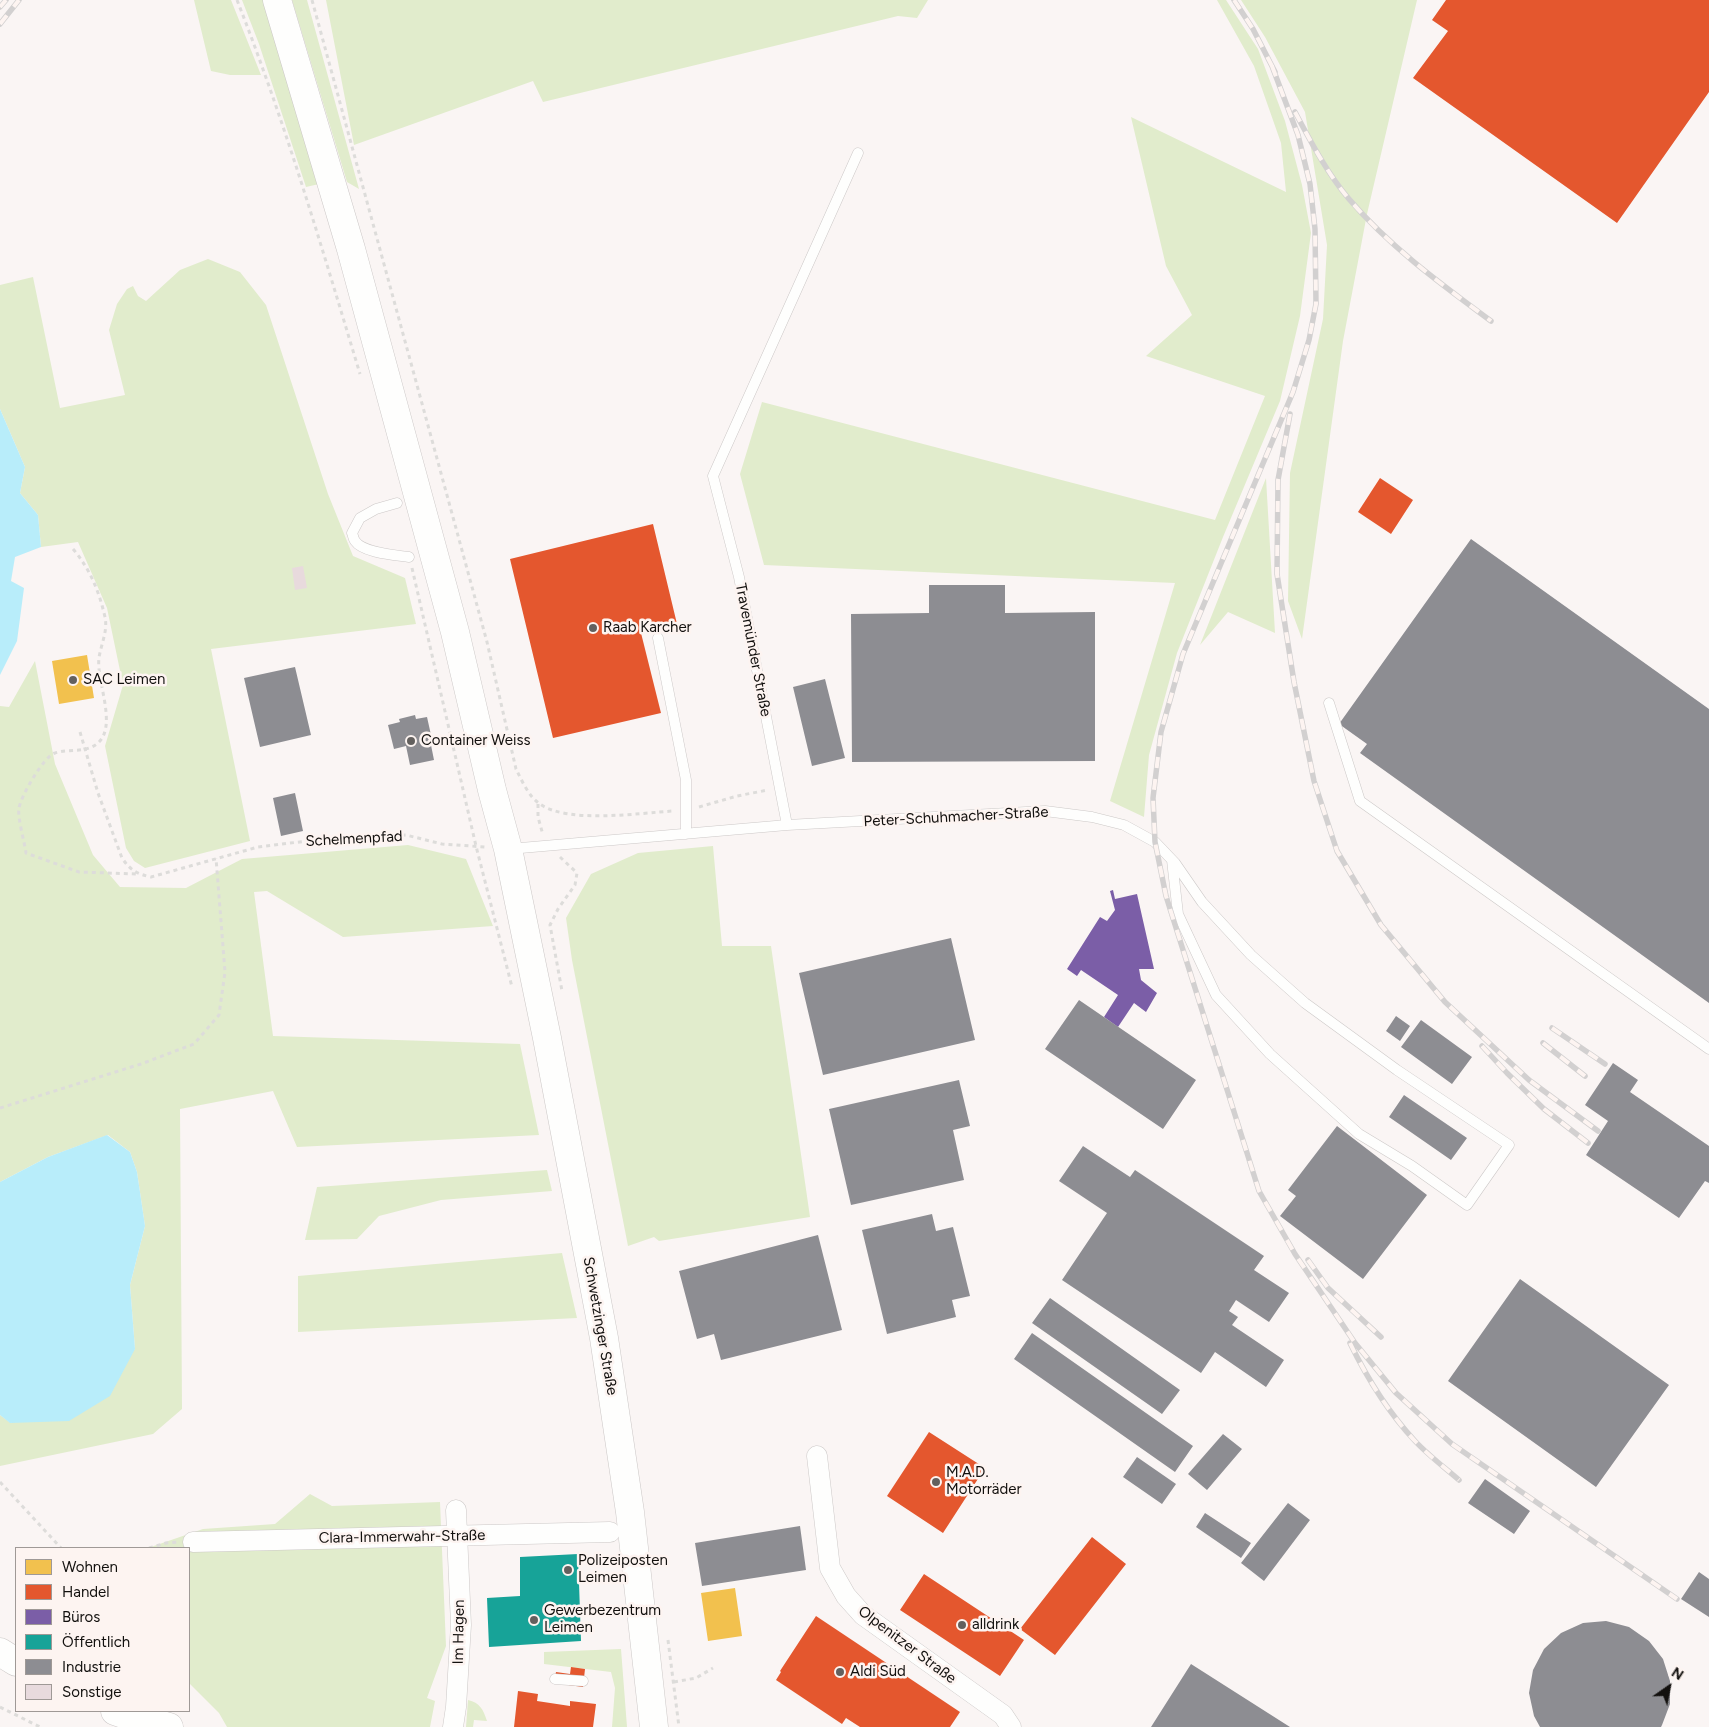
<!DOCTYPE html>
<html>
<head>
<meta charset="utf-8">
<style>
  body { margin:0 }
  #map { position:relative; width:1709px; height:1727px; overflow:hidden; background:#faf5f4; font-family:Figtree,sans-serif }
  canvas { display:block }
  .legend { position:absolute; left:15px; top:1547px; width:175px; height:165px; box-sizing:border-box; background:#fdf4f1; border:1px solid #9f9996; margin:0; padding:6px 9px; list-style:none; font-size:15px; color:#12100e }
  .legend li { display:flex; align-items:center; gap:10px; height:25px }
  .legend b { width:25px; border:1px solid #9f9996 }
  .north { position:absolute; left:1644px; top:1662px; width:50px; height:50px; -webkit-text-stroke:4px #fdf4f1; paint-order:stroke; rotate:33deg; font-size:14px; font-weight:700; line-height:20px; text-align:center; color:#12100e }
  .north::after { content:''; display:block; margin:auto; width:18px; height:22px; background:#12100e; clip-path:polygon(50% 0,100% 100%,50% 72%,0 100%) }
</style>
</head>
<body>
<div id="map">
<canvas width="1709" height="1727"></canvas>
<ul class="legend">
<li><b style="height:14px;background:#f2c14e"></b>Wohnen</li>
<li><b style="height:14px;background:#e4572e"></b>Handel</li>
<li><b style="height:14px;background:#7b5ea7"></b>Büros</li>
<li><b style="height:14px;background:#17a398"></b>Öffentlich</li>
<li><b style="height:14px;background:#8d8d92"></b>Industrie</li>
<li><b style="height:14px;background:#e8dadd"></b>Sonstige</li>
</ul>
<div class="north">N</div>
</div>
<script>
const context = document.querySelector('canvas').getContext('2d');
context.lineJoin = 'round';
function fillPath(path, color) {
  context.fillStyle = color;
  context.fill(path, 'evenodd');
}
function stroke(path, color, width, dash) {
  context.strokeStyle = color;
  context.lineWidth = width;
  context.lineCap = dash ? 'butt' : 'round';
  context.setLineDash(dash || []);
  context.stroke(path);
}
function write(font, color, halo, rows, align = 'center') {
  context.font = font + ' Figtree,sans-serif';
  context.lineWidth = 5;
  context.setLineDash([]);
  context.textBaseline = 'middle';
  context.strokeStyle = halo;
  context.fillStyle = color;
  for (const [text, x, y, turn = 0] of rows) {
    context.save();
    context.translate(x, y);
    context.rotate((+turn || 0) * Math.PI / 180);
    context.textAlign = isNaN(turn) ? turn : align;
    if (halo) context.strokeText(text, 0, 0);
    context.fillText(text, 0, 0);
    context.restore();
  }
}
const green = new Path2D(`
  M194,0H231L261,75H230L211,71Z
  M242,0H264L319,184L306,187L259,44Z
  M292,0H307L359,189L347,182Z
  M326,0H928L917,18L898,16L543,102L533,81L354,145Z
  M1217,0H1226L1258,49L1285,121L1302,185L1311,233L1300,316L1280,401L1223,537L1177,653L1149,755L1144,817L1110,801L1175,583L764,565L740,474L762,402L1215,520L1265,396L1146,356L1192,315L1166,266L1131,117L1286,192L1281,143L1254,66Z
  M1241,0H1417L1367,214L1343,341L1302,639L1288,601L1290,473L1323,319L1327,245L1305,112L1265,37Z
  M208,259L240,272L266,305L328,494L353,556L405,578L416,624L211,649L250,841L145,868L134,861L126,848L105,746L123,685L107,608L78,542L41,547L38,515L20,493L25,467L0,409V285L33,277L60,408L125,395L109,330L117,304L127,289L133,286L138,296L146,301L180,270Z
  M1266,478L1275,633L1228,612L1200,645Z
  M35,661L55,764L93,855L120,887L186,888L242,859L408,845L466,859L493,926L343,937L267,891L254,892L273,1036L520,1044L539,1135L297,1147L273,1091L180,1109L182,1409L153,1434L0,1466V1415L11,1423L135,1349L130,1285L145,1226L137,1172L130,1152L108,1135L48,1157L0,1182V706L9,707Z
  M713,846L722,946H771L810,1217L659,1241L654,1237L628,1246L572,960L566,918L591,874L638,853Z
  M547,1170L552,1191L441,1200L379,1216L357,1239L305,1240L317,1187Z
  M562,1253L577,1318L298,1332V1276Z
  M310,1494L332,1506L440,1502L446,1646L427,1698L435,1701L430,1727H227L219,1713L189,1683V1548H148L203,1529L275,1524Z
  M621,1649L627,1727H612L615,1688L611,1672L544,1664V1652Z
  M468,1700C480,1703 483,1709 487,1721L474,1720L473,1727H466Z`);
const water = new Path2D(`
  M0,409L25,467L20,493L38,515L41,547L15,557L11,581L24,588L17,641L0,675Z
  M107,1135L130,1152L137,1172L145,1226L130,1285L135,1349L110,1396L69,1421L10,1423L0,1415V1182L48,1157Z`);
const homes = new Path2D(`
  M87,655L94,698L59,704L52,661Z
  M735,1588L742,1636L708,1641L701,1593Z`);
const shops = new Path2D(`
  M1446,0H1709V92L1617,223L1413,78L1448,31L1432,20Z
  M1380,478L1413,500L1391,534L1358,512Z
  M653,524L677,624L641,633L661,713L553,738L510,559Z
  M929,1432L985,1468L943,1533L887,1496Z
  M1092,1537L1126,1564L1055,1655L1020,1629Z
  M924,1574L1024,1640L1000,1676L900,1610Z
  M816,1616L960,1712L950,1727H860L846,1718L842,1724L776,1680L781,1672L780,1671Z
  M571,1667L585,1669L583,1687L554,1683L556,1672L570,1674Z
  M518,1691L538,1694L537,1701L570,1706V1701L596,1704L593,1727H514Z`);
const offices = new Path2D(`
  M1113,890L1115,899L1137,894L1154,969H1139L1141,980L1157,993L1146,1012L1134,1003L1118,1027L1104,1017L1118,995L1081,970L1077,976L1067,969L1100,917L1107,921L1115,910L1110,891Z`);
const public = new Path2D(`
  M578,1554L581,1641L489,1647L487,1598L520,1596V1557Z`);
const industry = new Path2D(`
  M1471,539L1709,709V1003L1360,753L1367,744L1339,724Z
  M929,585H1005V613L1095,612V761L852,762L851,614L929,613Z
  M295,667L311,735L260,747L244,678Z
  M825,679L845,758L812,766L793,687Z
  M415,715L416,719L427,717L431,735H429L434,760L410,765L406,746L394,749L388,725L400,722L399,719Z
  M295,793L303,831L281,836L273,798Z
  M951,938L975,1040L823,1075L799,973Z
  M1079,1000L1196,1080L1163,1129L1045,1049Z
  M1396,1016L1410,1026L1400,1041L1386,1031Z
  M1421,1020L1472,1057L1452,1084L1401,1047Z
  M1613,1063L1638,1080L1630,1092L1709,1146V1183L1705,1181L1679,1218L1586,1155L1608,1121L1585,1105Z
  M959,1080L970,1126L953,1130L964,1180L851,1205L829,1109Z
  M1404,1095L1467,1138L1451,1160L1389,1117Z
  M1337,1126L1427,1195L1363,1279L1280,1216L1296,1196L1288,1190Z
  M1083,1146L1130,1177L1135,1170L1264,1256L1254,1270L1289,1293L1269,1322L1236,1300L1229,1311L1238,1317L1232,1325L1284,1360L1266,1387L1215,1352L1201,1373L1062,1280L1107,1213L1059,1181Z
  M932,1214L936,1231L953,1227L970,1296L952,1300L956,1317L887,1334L862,1230Z
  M818,1235L842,1330L721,1360L714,1334L697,1339L679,1271Z
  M1520,1279L1669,1385L1596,1487L1448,1381Z
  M1050,1298L1180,1390L1162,1414L1032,1323Z
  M1032,1333L1193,1446L1175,1472L1014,1359Z
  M1223,1434L1242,1449L1207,1490L1188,1474Z
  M1137,1457L1176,1484L1162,1504L1123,1477Z
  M1485,1479L1530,1511L1514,1534L1468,1503Z
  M1288,1503L1310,1520L1264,1581L1241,1563Z
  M1205,1513L1251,1543L1241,1558L1196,1527Z
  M800,1526L806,1570L702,1586L695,1543Z
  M1699,1572L1709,1579V1617L1681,1599Z
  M1606,1621L1629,1627L1649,1641L1663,1659L1670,1681V1704L1662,1725L1661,1727H1540L1534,1716L1529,1693L1533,1670L1544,1649L1561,1633L1583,1623Z
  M1191,1664L1290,1727H1151Z`);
const building = new Path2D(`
  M303,566L307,588L295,590L292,568Z`);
const path = new Path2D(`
  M237,0C285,122 322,248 360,374
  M312,0L487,642L516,769C522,781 529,797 540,804C568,824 639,813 673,811
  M73,549C90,569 99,591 105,617C108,631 101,644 99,658C96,680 117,724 99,742C87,754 70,748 55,753C44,756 21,796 19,808C17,816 25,844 26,853L79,872L137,874
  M412,568L476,846L512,987
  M80,732L98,793L122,858C130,870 137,874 151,877L258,847L332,838L406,835L442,844L485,847
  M538,804V817L543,835
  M699,807L737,796L768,790
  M560,857L577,873L575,885L558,909L550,925L562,991
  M0,1108L141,1064L194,1044L219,1015L225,972L216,858
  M0,1482L61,1548
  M149,1548L166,1543L178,1542
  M668,1640L679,1727
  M674,1682L696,1678L713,1668
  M0,1707L40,1727`);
const service = new Path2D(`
  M397,503L376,509L360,518L352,533C353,535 353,538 355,541C363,553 395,555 409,557
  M658,638L686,780V834
  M1329,703L1360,801L1709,1049
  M787,825L739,577L713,476L858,153
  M509,849L787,825L1045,811L1092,817L1124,825L1155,842L1175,863L1202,902L1251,955L1305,1003L1397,1070L1509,1145L1467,1205L1412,1166L1359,1134L1270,1054L1216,995L1178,914L1172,860
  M555,1679L583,1681`);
const minor = new Path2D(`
  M817,1456L830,1568L846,1596L863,1615L1003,1715L1011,1727
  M193,1542L610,1532
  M453,1727L456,1707L461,1625L456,1510`);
const secondary = new Path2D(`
  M277,0L351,249L455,632L492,790L508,849L547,1038L604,1338L630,1512L654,1727
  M0,1652L16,1662
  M115,1711L126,1715L169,1727`);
const rail = new Path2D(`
  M1234,0L1253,29L1275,72
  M0,7L6,0
  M0,24L19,0
  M1272,66L1298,135L1310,184L1315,229L1316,304L1309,340L1293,392L1183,654L1161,732L1153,798L1155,842L1166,896L1259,1191L1295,1254L1355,1343L1396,1393L1452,1444L1677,1599
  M1295,112C1311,142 1327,173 1349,199C1390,247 1441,284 1491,321
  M1290,414L1278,480L1277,574L1294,682L1314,781L1337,851L1381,925L1445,1002L1529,1080L1598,1131
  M1552,1028L1605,1064
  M1543,1043L1585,1076
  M1482,1046L1507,1073L1544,1109L1588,1143
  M1308,1260L1328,1288L1381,1337
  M1350,1343C1367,1378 1388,1412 1415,1441C1428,1455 1444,1467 1459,1480`);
const markers = [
  [593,628,5,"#63605e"],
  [73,680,5,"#63605e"],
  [411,741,5,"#63605e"],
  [936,1482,5,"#63605e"],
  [568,1570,5,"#63605e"],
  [534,1620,5,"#63605e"],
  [962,1625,5,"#63605e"],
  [840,1672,5,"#63605e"]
];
const poiNames = [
  ["Raab Karcher",603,628],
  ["SAC Leimen",83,680],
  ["Container Weiss",421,741],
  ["M.A.D.",946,1473],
  ["Motorräder",946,1490],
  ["Polizeiposten",578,1561],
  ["Leimen",578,1578],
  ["Gewerbezentrum",544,1611],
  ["Leimen",544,1628],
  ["alldrink",972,1625],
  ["Aldi Süd",850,1672]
];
const streetNames = [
  ["Travemünder Straße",753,650,79],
  ["Peter-Schuhmacher-Straße",956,817,-3],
  ["Schelmenpfad",354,839,-3],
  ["Schwetzinger Straße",600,1326,80],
  ["Clara-Immerwahr-Straße",402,1537,-1],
  ["Im Hagen",459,1632,-89],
  ["Olpenitzer Straße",907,1645,37]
];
fillPath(green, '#e1eccc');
fillPath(water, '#b8edfa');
fillPath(homes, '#f2c14e');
fillPath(shops, '#e4572e');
fillPath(offices, '#7b5ea7');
fillPath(public, '#17a398');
fillPath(industry, '#8d8d92');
fillPath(building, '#e8dadd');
stroke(service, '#ccc8c7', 11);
stroke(minor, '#ccc8c7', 21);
stroke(secondary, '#ccc8c7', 29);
stroke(path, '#dddcda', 3, [4, 4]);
stroke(service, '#fefefd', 10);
stroke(minor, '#fefefd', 20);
stroke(secondary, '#fefefd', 28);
stroke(rail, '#d2d0d0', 5.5);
stroke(rail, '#fdf4f1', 4, [11]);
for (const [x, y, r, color] of markers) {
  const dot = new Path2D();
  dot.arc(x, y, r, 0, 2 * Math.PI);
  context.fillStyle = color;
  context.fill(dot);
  stroke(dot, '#fdf4f1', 2);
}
write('15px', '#12100e', '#fdf4f1', poiNames, 'left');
write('15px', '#12100e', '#fdf4f1', streetNames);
</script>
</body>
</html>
